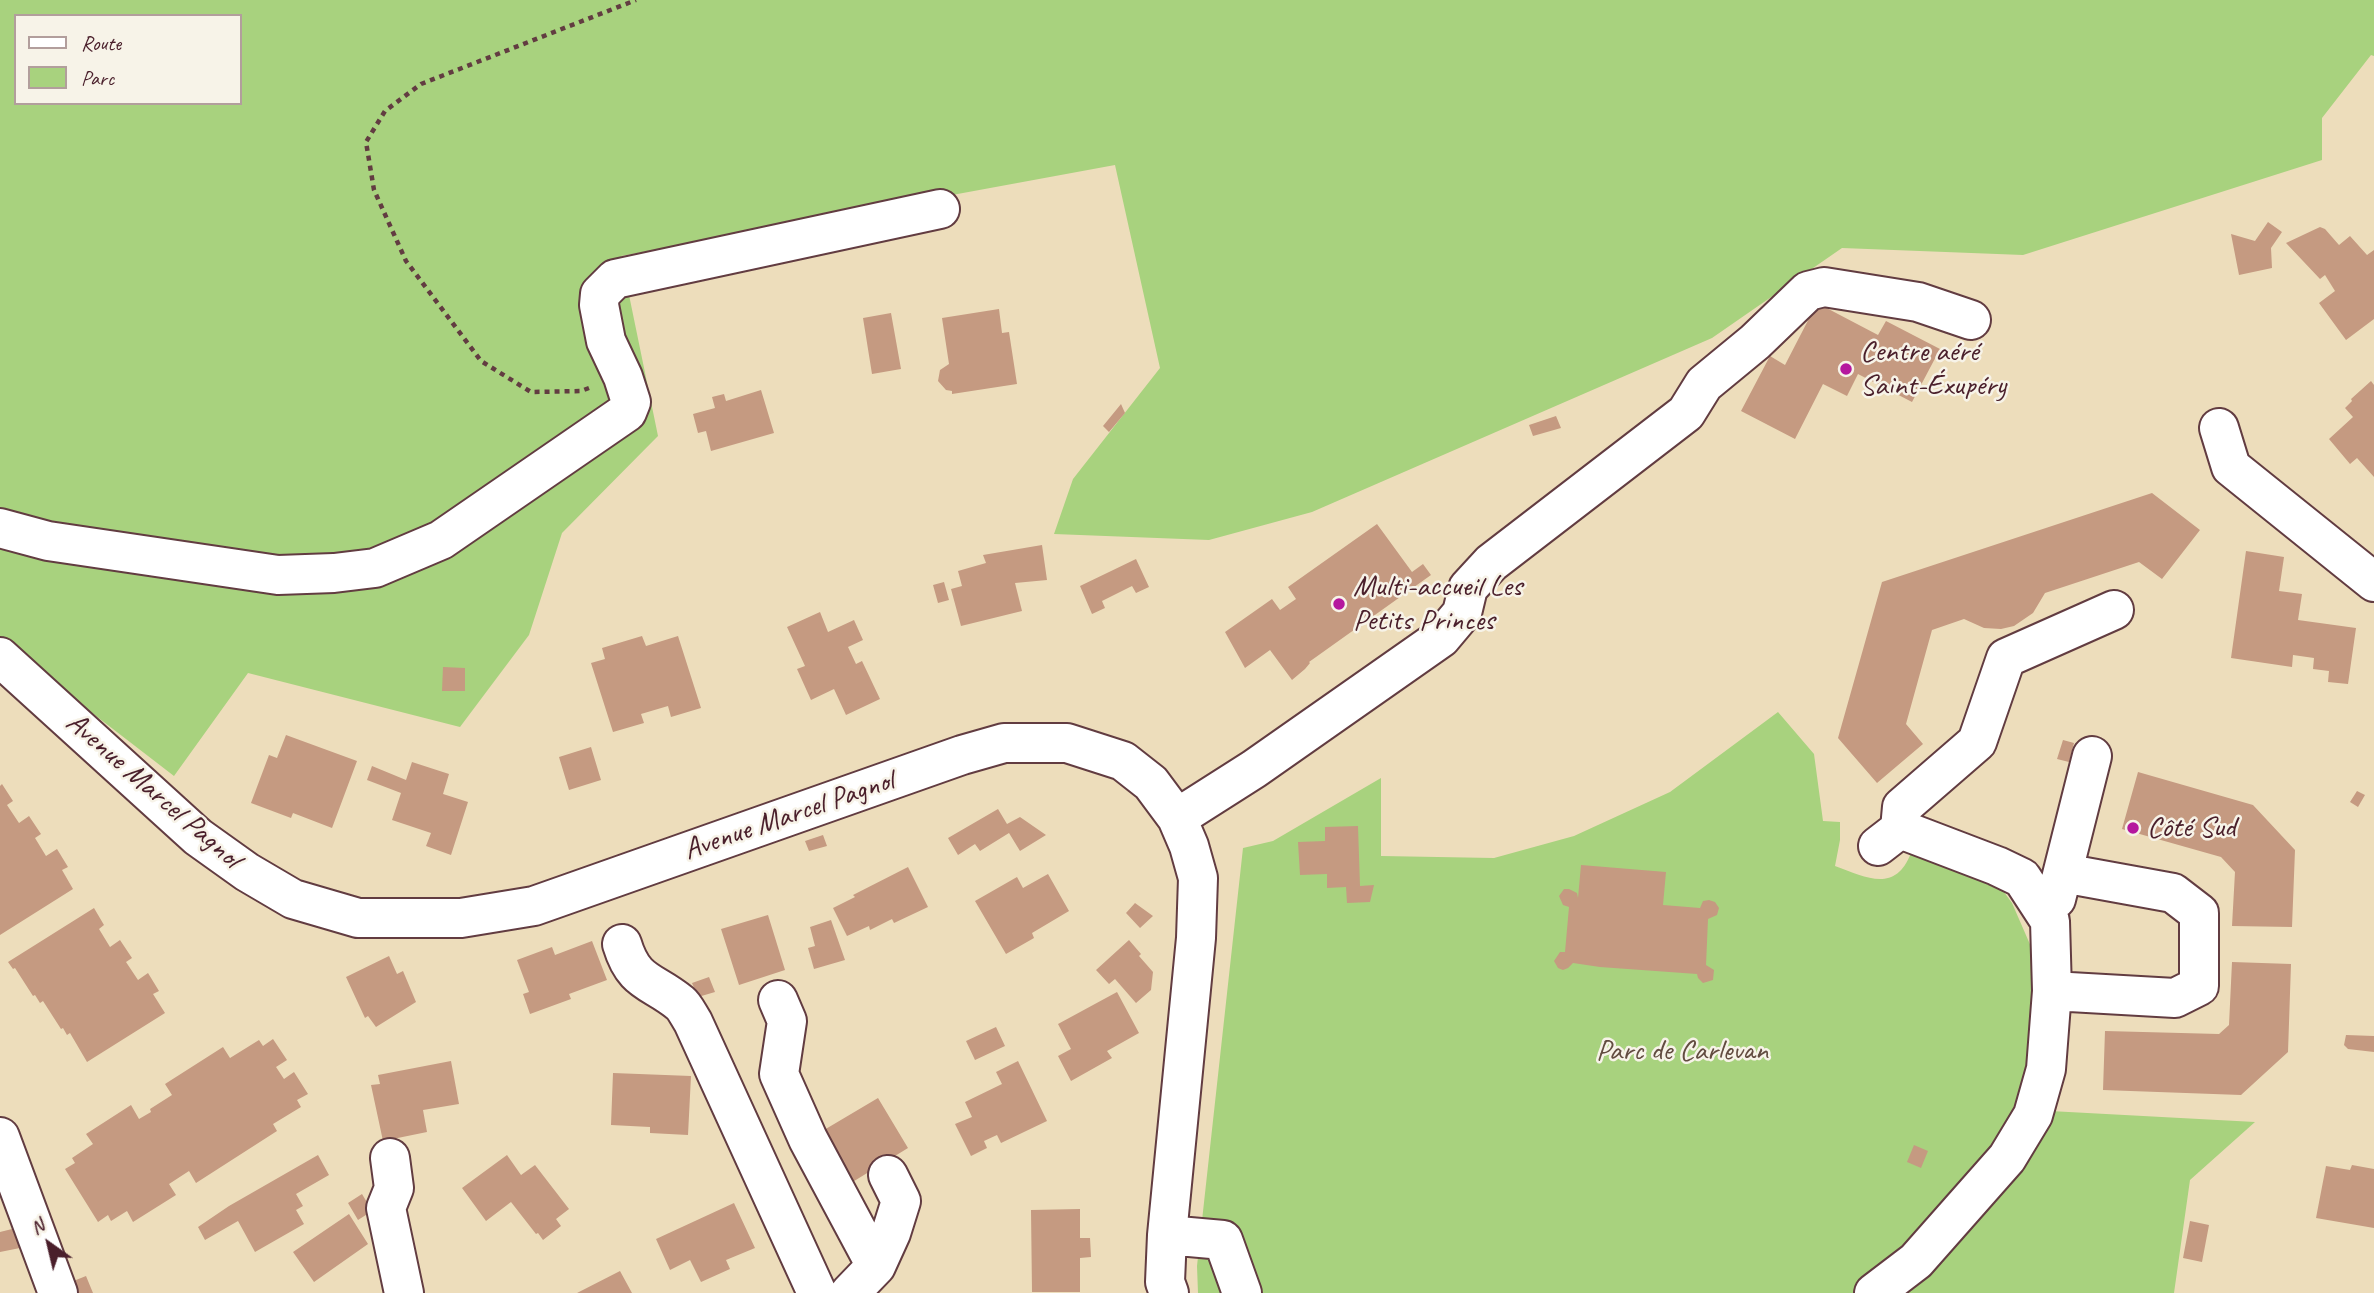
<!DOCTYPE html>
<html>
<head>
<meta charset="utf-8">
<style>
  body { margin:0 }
  #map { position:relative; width:2374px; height:1293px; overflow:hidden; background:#edddbb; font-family:Caveat,sans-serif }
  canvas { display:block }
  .legend { position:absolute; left:14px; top:14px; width:228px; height:91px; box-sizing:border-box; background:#f7f3e8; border:2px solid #b29e9c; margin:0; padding:9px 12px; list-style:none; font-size:21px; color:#4a1f2b }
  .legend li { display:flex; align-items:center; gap:14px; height:35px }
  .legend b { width:35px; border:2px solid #b29e9c }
  .north { position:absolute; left:14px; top:1209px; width:70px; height:70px; -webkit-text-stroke:5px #f7f3e8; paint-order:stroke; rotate:326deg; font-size:19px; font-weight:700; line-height:28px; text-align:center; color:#4a1f2b }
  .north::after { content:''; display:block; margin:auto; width:24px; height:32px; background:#4a1f2b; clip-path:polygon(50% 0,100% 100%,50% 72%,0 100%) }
</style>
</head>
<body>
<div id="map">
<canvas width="2374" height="1293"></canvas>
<ul class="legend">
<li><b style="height:9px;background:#fff"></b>Route</li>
<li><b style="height:19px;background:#a8d27e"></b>Parc</li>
</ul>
<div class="north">N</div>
</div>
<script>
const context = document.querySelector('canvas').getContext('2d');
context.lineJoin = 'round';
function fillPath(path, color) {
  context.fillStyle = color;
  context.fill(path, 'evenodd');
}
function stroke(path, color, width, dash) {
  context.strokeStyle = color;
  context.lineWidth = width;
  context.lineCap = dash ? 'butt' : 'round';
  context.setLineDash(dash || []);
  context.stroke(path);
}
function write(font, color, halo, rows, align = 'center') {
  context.font = font + ' Caveat,sans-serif';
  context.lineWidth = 5;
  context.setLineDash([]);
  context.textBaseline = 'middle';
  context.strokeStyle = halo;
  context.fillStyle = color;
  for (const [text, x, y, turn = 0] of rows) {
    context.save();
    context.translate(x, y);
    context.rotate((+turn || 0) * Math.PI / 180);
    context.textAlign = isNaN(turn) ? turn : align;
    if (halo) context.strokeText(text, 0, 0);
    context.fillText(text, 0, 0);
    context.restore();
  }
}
const green = new Path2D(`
  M0,0H2374V56L2371,55L2322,118V160L2023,255L1842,248L1712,338L1312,512L1209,540L1054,534L1073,479L1160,368L1115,165L621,256L658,436L562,533L529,635L460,727L248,673L174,776L0,642ZM16,16H240V103H16Z
  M1778,712L1814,754L1823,821L1840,822V840L1835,866C1866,877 1895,894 1911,853L1993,877L2012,903L2032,949L2050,1111L2255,1122L2190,1180L2174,1293H1198L1197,1266L1243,848L1273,841L1381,778V856L1494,858L1574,836L1670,792Z`);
const building = new Path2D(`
  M2268,222L2282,232L2271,248L2272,268L2239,275L2231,234L2255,241Z
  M2320,227L2325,229L2339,245L2350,236L2367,255L2374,250V319L2346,340L2319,303L2335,291L2325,275L2320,279L2286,243Z
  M1817,303L1878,335L1886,321L1940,349L1912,402L1858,374L1847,396L1823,384L1795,439L1741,411L1770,356L1785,365Z
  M999,309L1002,333L1009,332L1017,384L952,394V391L946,390L938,381L940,370L949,364L942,318Z
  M891,313L901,369L872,374L863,318Z
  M2371,381L2374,385V477L2357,458L2350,464L2329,439L2353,417L2345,408L2352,401L2351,399Z
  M761,390L774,433L711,451L706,431L698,433L693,414L715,408L712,397L724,394L726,401Z
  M1121,404L1125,413L1109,432L1103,426Z
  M1556,416L1561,428L1533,436L1529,425Z
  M2152,493L2200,530L2162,579L2139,562L2045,593L2033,613L2014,626L2001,629L1984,628L1964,619L1932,630L1906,724L1923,744L1877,783L1838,738L1882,582Z
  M1377,524L1412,572L1423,564L1431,575L1309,662L1310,663L1305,669L1292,680L1270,650L1245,668L1225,632L1272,599L1280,610L1296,599L1288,587Z
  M1042,545L1047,580L1015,583L1022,611L961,626L951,589L962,586L958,571L986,563L983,555Z
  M2246,551L2284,557L2279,591L2302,594L2298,620L2356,628L2348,684L2328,682L2329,671L2313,669L2314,658L2293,655L2292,667L2231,658Z
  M1136,559L1149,587L1136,593L1132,586L1102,601L1105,608L1092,614L1080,586Z
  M944,582L949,600L938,603L933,585Z
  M820,612L828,632L854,620L863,640L848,647L856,664L862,661L880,699L846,715L834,689L811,700L797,669L805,666L787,627Z
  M642,636L646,646L678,636L701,708L671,717L668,706L641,714L644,723L613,732L591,663L605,659L602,648Z
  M443,667L465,668V691H442Z
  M286,735L357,761L332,828L293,813L291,818L251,803L269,755L277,758Z
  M2063,740L2074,743L2069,762L2057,759Z
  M591,747L601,780L569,790L559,757Z
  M412,762L449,774L443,794L468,802L451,855L426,846L431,833L392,820L401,793L367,780L372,766L406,780Z
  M2138,772L2253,805L2295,850L2292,927L2232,926L2235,872L2221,857L2122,829Z
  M2,784L13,801L7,805L19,823L29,816L41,834L35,838L46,856L57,849L68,867L62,870L73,889L0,935V786Z
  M2357,791L2365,795L2358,807L2350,802Z
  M998,809L1007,824L1020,817L1046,835L1020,851L1009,833L980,851L975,844L958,855L948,838Z
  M1358,826L1360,886L1374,885L1370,902L1347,903L1346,887L1327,888V874L1300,875L1298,842L1325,841V827Z
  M823,835L827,846L809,851L805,841Z
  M1581,865L1666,872L1663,905L1700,908L1703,901L1709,900L1715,902L1719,908L1717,915L1708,919L1706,965L1714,970L1713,980L1703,983L1698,978L1697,974L1600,967L1573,963L1568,968L1563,970L1558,968L1554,961L1560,952H1565L1569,907L1563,905L1559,896L1564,889H1569L1577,893L1578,898Z
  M908,867L928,907L894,923L892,919L870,930L869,926L847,936L833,908L855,897L853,895Z
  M1048,874L1069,911L1032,933L1034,938L1006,954L975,901L1017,877L1023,888Z
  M1135,903L1153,916L1140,928L1126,913Z
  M94,908L104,925L99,929L110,947L120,940L132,958L126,962L138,980L148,973L159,991L153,994L165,1013L87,1062L70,1033L67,1035L63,1028L61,1029L43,1001L40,1003L35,995L33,996L15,968L13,969L8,962Z
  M768,915L785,970L739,985L721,929Z
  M831,920L845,960L814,969L808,948L815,946L810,927Z
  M1129,940L1141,954L1139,956L1153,972L1151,990L1136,1003L1115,979L1109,984L1096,970Z
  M592,941L607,980L569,994L571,999L530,1014L523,994L529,992L517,960L552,947L555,955Z
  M389,956L397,974L403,971L416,1002L376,1027L368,1016L365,1018L346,977Z
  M2232,962L2291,964L2288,1052L2241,1095L2103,1090L2105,1031L2219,1034L2229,1025Z
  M709,977L715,992L698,997L692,983Z
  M1117,992L1139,1033L1107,1051L1112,1058L1071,1081L1058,1056L1071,1049L1058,1024Z
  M996,1027L1005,1046L975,1060L966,1041Z
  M2346,1035L2374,1036V1052L2348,1049L2344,1045Z
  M273,1039L287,1060L276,1067L284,1079L294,1072L308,1094L297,1100L301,1107L273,1124L277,1131L196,1183L189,1171L169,1184L176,1195L133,1222L127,1211L111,1221L108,1215L98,1222L65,1169L75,1163L72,1158L93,1144L86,1134L131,1105L139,1119L151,1112L150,1109L172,1095L165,1084L223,1047L230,1058L259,1040L263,1046Z
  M451,1061L459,1104L423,1110L427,1132L383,1141L371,1085L380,1084L378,1075Z
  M1018,1061L1047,1121L1001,1143L997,1135L984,1141L987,1148L971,1156L955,1124L972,1117L965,1102L1002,1084L996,1072Z
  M613,1073L691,1076L688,1135L650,1133V1127L611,1125Z
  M878,1098L908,1148L846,1186L829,1157L837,1152L824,1130Z
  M1914,1145L1928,1151L1921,1168L1907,1162Z
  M318,1155L329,1175L296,1194L303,1206L296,1210L304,1224L255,1252L238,1221L205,1240L198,1227L229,1206Z
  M507,1155L521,1175L535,1165L569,1209L556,1219L561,1226L543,1240L538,1233L536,1234L511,1202L486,1221L462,1188Z
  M2352,1165L2374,1169V1228L2316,1218L2326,1166L2350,1170Z
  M362,1194L368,1204L369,1213L358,1220L348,1203Z
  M734,1203L755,1248L726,1260L730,1269L701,1282L690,1260L670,1270L656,1239Z
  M1080,1209V1238H1090L1091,1257L1080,1258V1292H1032L1031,1210Z
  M349,1214L368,1244L314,1282L293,1252Z
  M2190,1221L2209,1225L2202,1262L2183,1258Z
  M12,1229L20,1248L0,1252V1232Z
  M620,1271L632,1293H577Z
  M86,1276L93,1293H76L71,1282Z`);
const path = new Path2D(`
  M589,388L581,391L531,392L481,361L406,261L374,190L366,142L385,111L421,84L636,0`);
const minor = new Path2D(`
  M2219,428L2231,467L2374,582
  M0,528L48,541L278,575L334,573L375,568L441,540L627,412L631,402L623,377L606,341L599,305L600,294L615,279L940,209
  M0,657L198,837L247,872L293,899L358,918H461L534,906L962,755L1004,743H1067L1123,761L1151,783L1177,818L1189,846L1198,878L1196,938L1167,1235L1165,1282L1169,1293
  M1177,818L1254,769L1441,638L1462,613L1468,588L1491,563L1686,413L1704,384L1755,342L1808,291L1824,287L1918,302L1971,320
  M1900,829L1902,807L1977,742L2006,658L2114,610
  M2056,899L2092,756
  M622,944C634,984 652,980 680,1003C685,1007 689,1016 693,1022L817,1293
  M2052,991L2175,998L2199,986V913L2173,893L2063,873
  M778,1000L787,1021L779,1074L808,1139L876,1266
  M0,1137L58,1293
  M390,1158L394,1188L386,1208L404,1293
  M1167,1235L1223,1240L1242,1293
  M850,1293L876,1266L891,1233L901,1201L888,1175
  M1874,1293L1916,1261L2007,1158L2033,1115L2046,1069L2052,991L2050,921L2022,878L1997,866L1900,829L1878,846`);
const markers = [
  [1846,369,7,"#b5179e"],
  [1339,604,7,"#b5179e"],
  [2133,828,7,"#b5179e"]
];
const poiNames = [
  ["Centre aéré",1860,352],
  ["Saint-Éxupéry",1860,386],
  ["Multi-accueil Les",1353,587],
  ["Petits Princes",1353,621],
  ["Côté Sud",2147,828]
];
const streetNames = [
  ["Avenue Marcel Pagnol",153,791,41],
  ["Avenue Marcel Pagnol",789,816,-19]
];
const parkNames = [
  ["Parc de Carlevan",1682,1051]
];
fillPath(green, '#a8d27e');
fillPath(building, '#c59a81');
stroke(minor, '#623c41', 42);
stroke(path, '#623c41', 4.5, [5, 5]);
stroke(minor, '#fff', 38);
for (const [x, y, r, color] of markers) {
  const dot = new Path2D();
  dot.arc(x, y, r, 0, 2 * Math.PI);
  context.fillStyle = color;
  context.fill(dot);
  stroke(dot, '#f7f3e8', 2.5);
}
write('30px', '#4a1f2b', '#f7f3e8', poiNames, 'left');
write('30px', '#4a1f2b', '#f7f3e8', streetNames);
write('30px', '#624c40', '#f7f3e8', parkNames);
</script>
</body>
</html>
